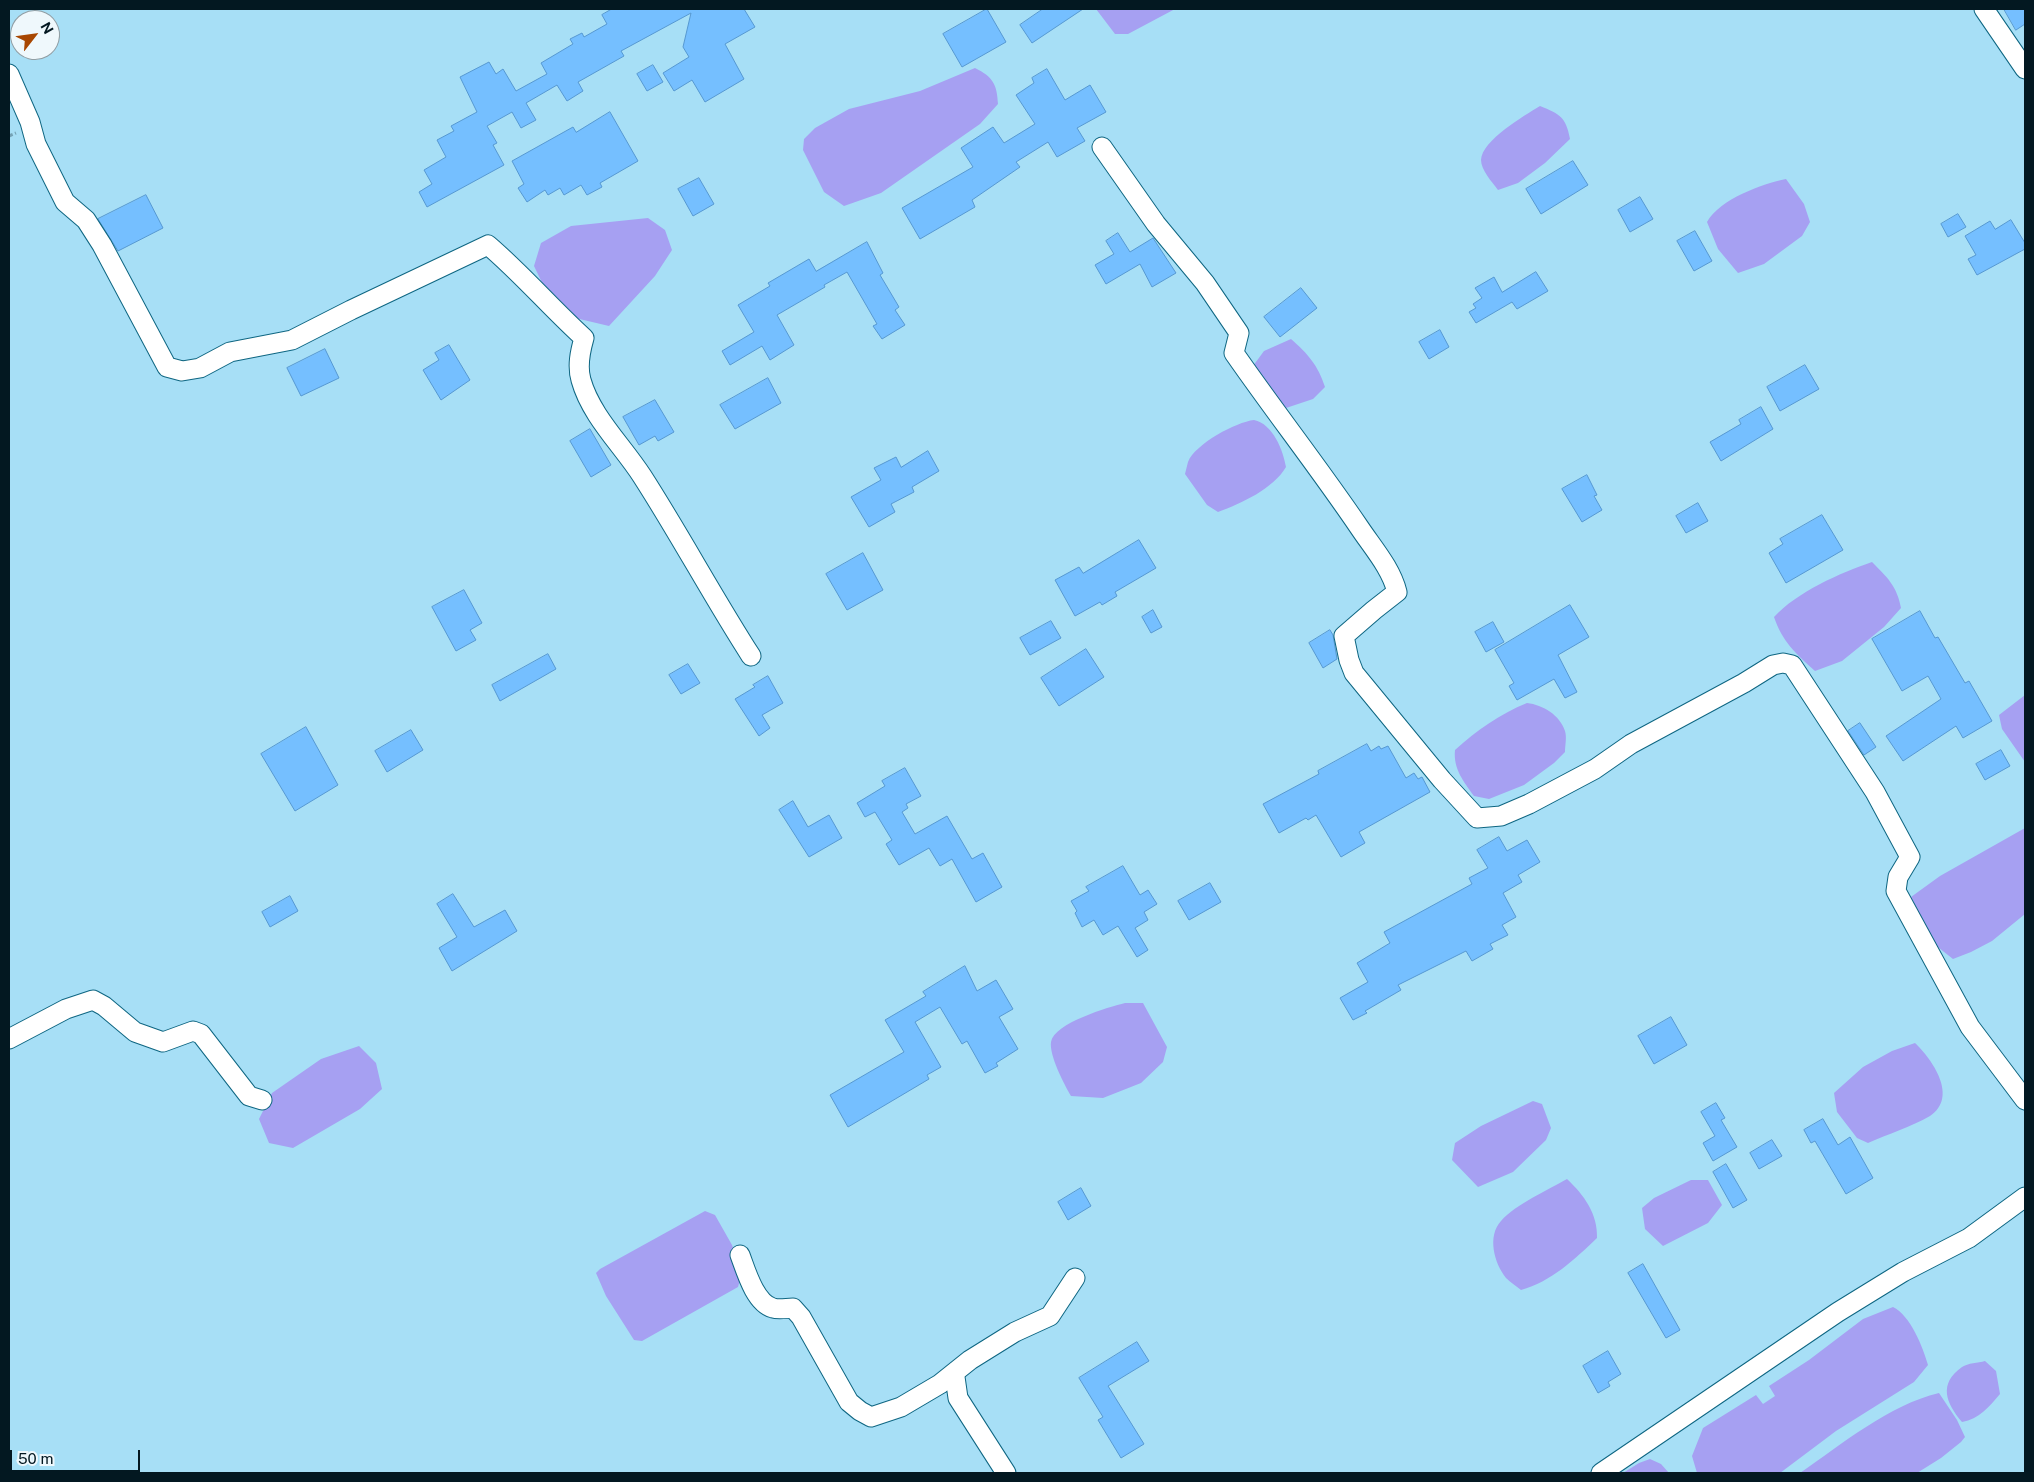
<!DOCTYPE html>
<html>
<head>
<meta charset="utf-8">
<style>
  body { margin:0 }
  #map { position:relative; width:2034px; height:1482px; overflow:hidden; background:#a7dff6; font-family:"Public Sans",sans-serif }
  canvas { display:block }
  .frame { position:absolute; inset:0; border:10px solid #031821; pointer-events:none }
  .north { position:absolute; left:10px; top:10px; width:50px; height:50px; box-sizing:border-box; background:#eff8fc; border:1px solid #919ea4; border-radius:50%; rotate:60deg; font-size:14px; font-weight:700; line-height:20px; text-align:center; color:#031821 }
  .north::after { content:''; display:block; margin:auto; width:18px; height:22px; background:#a84702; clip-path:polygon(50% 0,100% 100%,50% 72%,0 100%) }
  .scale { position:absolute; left:10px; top:1450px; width:130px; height:22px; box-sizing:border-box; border:2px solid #031821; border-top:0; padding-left:6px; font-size:15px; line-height:18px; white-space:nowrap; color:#031821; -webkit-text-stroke:4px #eff8fc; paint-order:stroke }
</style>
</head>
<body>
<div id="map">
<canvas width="2034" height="1482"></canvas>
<div class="frame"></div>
<div class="north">N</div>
<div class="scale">50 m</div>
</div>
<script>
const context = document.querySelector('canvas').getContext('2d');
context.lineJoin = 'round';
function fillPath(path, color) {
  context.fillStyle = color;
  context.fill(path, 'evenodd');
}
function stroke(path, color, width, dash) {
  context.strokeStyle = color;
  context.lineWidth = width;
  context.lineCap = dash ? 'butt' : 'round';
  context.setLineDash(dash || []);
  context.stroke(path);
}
const water = new Path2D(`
  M1096,9H1175L1128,34H1115Z
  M975,68C993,77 997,84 998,104L980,124L881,193L844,206L824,192L803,150L804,139L815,128L849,109L920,91Z
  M1540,106C1560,114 1566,117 1570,139L1545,163L1518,183L1498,190C1492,182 1481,170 1481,160C1482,140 1524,116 1540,106Z
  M1786,179L1804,204L1810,222L1802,236L1764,264L1738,273L1718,249L1707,222C1720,199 1762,184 1786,179Z
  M648,218L665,230L672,250L655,276L609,326L571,317L548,295L534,266L541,243L571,226Z
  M1291,339C1308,354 1318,365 1325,387L1313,399L1286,408L1269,391L1253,366L1264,351Z
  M1254,420C1273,424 1283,450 1286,467C1273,489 1242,503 1218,512L1207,505L1185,474C1186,470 1187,466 1188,462C1195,444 1236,422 1254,420Z
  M1872,562C1887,577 1897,586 1901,608L1884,627L1842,661L1815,671C1796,654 1782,641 1774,617C1797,592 1840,573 1872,562Z
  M2025,695V762L2002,729L1999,715Z
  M1527,703C1543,705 1560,715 1565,731C1567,737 1565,746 1565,752L1554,763L1524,785L1489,799L1474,796C1464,782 1453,769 1455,750C1477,730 1500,714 1527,703Z
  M2025,828V914L1992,941L1971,952L1953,959L1934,944L1911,897L1940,876Z
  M1125,1003H1143L1167,1047L1163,1062L1141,1083L1103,1098L1071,1096C1064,1084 1049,1055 1051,1042C1054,1023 1109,1007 1125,1003Z
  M1915,1043C1932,1059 1959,1097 1930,1116C1911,1127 1888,1134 1868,1143L1857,1138L1837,1112L1834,1093L1863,1067L1892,1051Z
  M359,1046L376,1063L382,1089L360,1109L293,1148L269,1143L259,1119L272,1093L321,1059Z
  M1533,1101L1542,1104L1551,1128L1546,1140L1513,1172L1478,1187L1452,1160L1455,1143L1481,1126Z
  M1567,1179C1584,1195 1598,1214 1597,1238C1575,1259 1551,1282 1521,1290C1516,1286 1510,1282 1506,1278C1494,1263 1487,1236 1501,1221C1516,1204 1548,1190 1567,1179Z
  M1691,1180H1708L1722,1205L1708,1223L1663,1246L1645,1229L1642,1208L1654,1198Z
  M705,1211L715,1215L732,1245L742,1273L738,1287L642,1341L634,1340L606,1296L596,1273L600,1269Z
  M1893,1307C1910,1315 1923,1347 1928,1365L1914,1382L1836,1431L1780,1473H1697L1692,1456L1703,1428L1756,1395L1763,1404L1775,1396L1769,1386L1809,1360L1863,1319Z
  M1985,1361L1996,1371L2000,1394C1989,1407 1979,1419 1962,1422C1946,1403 1938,1384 1962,1367C1968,1363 1978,1363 1985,1361Z
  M1939,1393L1957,1420L1965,1437L1961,1442L1941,1458L1917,1473H1800C1842,1444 1889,1405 1939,1393Z
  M1650,1459L1661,1464L1669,1473H1623L1639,1463Z`);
const building = new Path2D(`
  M612,9H744L755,27L725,44L744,79L705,102L692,80L674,91L663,73L689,57L683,47L691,13L621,51L624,56L578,82L583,91L567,101L557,85L526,103L536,120L521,128L512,112L487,126L497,143L493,145L504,165L427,207L419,192L432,184L424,170L446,157L437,140L454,131L451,126L477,112L460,77L489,62L496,74L503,69L516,91L547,74L541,63L573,44L570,39L582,33L584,37L607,24L602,15Z
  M987,9L1006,42L962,67L943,34Z
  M1043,9H1083L1032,43L1020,25Z
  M2004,9H2025V24L2016,30Z
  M653,65L663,82L647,91L637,74Z
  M1047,69L1065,100L1090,85L1106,112L1077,128L1085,141L1057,157L1048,142L1016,162L1020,167L972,200L975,207L920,239L902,208L973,167L961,148L993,127L1004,143L1035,124L1016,95L1034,83L1032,78Z
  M610,112L638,161L600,183L602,187L587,195L581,185L564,195L560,188L548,195L545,190L527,202L518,188L524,184L512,161L573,127L576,132Z
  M1573,161L1588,185L1541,214L1526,189Z
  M699,178L714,204L693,216L678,189Z
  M146,195L163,228L118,251L98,219Z
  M1640,197L1653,219L1630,232L1618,210Z
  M1958,214L1966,227L1948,237L1941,224Z
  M2011,220L2025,243V249L1977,275L1968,259L1976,255L1965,236L1990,221L1995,229Z
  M1695,231L1712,261L1694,271L1677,241Z
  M1118,233L1130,252L1153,238L1176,273L1152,287L1140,264L1106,284L1095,265L1114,254L1106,241Z
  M867,242L883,273L880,275L899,307L895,310L905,325L882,339L873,326L877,324L847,272L824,285L825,287L777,315L794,345L770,360L762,346L730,365L722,351L754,332L738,305L770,286L768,283L809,259L816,271Z
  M1536,272L1548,291L1517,309L1512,302L1476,323L1469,312L1476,308L1473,304L1482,298L1475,288L1494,277L1502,292Z
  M1301,288L1317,308L1280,337L1264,317Z
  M1440,330L1449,347L1429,359L1419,342Z
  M449,345L470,380L441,400L423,370L439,360L435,353Z
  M325,349L339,378L301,396L287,368Z
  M1805,365L1819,389L1780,411L1767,387Z
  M768,378L781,403L735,429L720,405Z
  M655,400L674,432L658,441L655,436L639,445L623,417Z
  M1761,407L1773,429L1721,461L1710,442L1741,424L1739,420Z
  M590,429L611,465L591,477L570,441Z
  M928,451L939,471L912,487L914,492L891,504L895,512L869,527L851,497L881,480L874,468L896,457L901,467Z
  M1587,475L1597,495L1594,496L1602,510L1582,522L1562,489Z
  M1698,503L1708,521L1686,533L1676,516Z
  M1822,515L1843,550L1786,583L1769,553L1783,544L1780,539Z
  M1139,540L1156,568L1115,592L1117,596L1102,605L1100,602L1075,616L1055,580L1079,567L1083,573Z
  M863,553L883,590L847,610L826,574Z
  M464,590L482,623L470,630L476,640L456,651L432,607Z
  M1570,605L1589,637L1558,655L1577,692L1565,698L1554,679L1517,700L1509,686L1514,683L1495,650Z
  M1153,610L1162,627L1151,633L1142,617Z
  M1920,611L1935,638L1938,637L1965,683L1969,681L1992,721L1963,738L1956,726L1903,761L1886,736L1941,699L1928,676L1902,691L1872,639Z
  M1051,621L1061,638L1030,655L1020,638Z
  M1493,622L1504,642L1486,652L1475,632Z
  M1330,630L1333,635L1337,659L1323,668L1309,643Z
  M1086,649L1104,677L1059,706L1041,678Z
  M548,654L556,669L500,701L492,685Z
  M688,664L700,683L681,694L669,675Z
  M768,676L783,703L762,715L770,728L759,736L735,699L755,687L753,685Z
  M1860,723L1876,747L1864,755L1848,731Z
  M306,727L338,785L295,811L261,754Z
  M411,730L423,750L387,772L375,751Z
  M1367,744L1371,751L1379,746L1381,749L1388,746L1406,778L1414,773L1418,779L1422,777L1430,792L1359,832L1365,843L1341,857L1316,815L1308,820L1306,818L1279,833L1263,804L1319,774L1318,771Z
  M2001,750L2010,766L1985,780L1976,764Z
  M905,768L921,796L906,804L908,808L902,812L915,834L947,816L972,859L983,853L1002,887L976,902L952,859L940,866L929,848L899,865L886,844L892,840L875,812L865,817L857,803L885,786L882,781Z
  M793,801L808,827L829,815L842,838L809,857L779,810Z
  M1499,837L1507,851L1527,840L1540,862L1518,875L1522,882L1503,893L1516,917L1502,925L1508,935L1490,944L1493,949L1472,961L1466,951L1398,985L1401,990L1365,1011L1367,1013L1353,1020L1340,998L1368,982L1357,963L1390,943L1384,932L1472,884L1469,878L1488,868L1477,850Z
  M1123,866L1140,895L1148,890L1157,904L1144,912L1148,920L1135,928L1148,950L1137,957L1118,926L1103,935L1094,920L1082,927L1075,913L1077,911L1071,901L1089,891L1086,887Z
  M1210,883L1221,902L1189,920L1178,901Z
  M453,894L474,927L505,910L517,931L452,971L439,948L457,937L437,904Z
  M290,896L298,911L270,927L262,912Z
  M965,966L977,991L996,980L1013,1009L999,1017L1018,1049L996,1063L998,1066L985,1073L967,1041L962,1044L940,1007L915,1022L941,1067L927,1075L929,1079L848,1127L830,1095L904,1052L885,1020L926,996L923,992Z
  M1671,1017L1687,1045L1654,1064L1638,1036Z
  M1716,1103L1725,1118L1721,1120L1737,1147L1713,1161L1703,1143L1715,1136L1701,1112Z
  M1823,1119L1838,1145L1850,1137L1873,1178L1846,1194L1815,1141L1811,1143L1804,1130Z
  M1772,1140L1782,1156L1759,1169L1750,1153Z
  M1726,1164L1747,1200L1733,1208L1713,1172Z
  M1081,1188L1091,1206L1068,1220L1058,1202Z
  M1643,1264L1680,1330L1666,1338L1628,1273Z
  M1137,1342L1149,1361L1108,1386L1144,1444L1121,1458L1098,1420L1103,1417L1079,1378Z
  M1608,1351L1621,1374L1608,1382L1610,1386L1598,1393L1583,1366Z`);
const path = new Path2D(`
  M9,136L16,133`);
const minor = new Path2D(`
  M1984,9L2025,69
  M9,74L30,122L36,144L65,202L86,220L102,245L167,367L182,371L200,368L230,352L292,340L351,310L488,245C522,274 551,308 584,338C580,352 577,366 581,380C591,416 622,445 642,476C680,535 713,597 751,656
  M1102,147L1156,224L1205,283L1239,333L1234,353C1275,412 1319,468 1359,527C1373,548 1391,568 1397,592L1374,610L1344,636L1349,660L1354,673L1442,780L1477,818L1501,816L1529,804L1595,769L1631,744L1744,683L1773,665L1783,663L1792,665L1875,792L1910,857L1898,877L1896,891L1970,1027L2025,1100
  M9,1039L66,1009L93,1000L104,1006L135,1032L163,1042L193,1031L201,1034L249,1096L262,1100
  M740,1255C746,1271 755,1303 773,1308C779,1310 787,1308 793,1308L801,1317L849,1402L860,1411L871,1417L901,1407L940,1384L970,1360L1015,1332L1050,1316L1075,1278
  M956,1371L955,1377L958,1398L1006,1473
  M1601,1473L1838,1312L1903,1272L1969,1238L2025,1197`);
fillPath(water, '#a6a0f2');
fillPath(building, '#75bfff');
stroke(building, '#5698d1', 1);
stroke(minor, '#0e6682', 21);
stroke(path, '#75a2b5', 3, [4, 2.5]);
stroke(minor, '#fff', 19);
</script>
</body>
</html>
